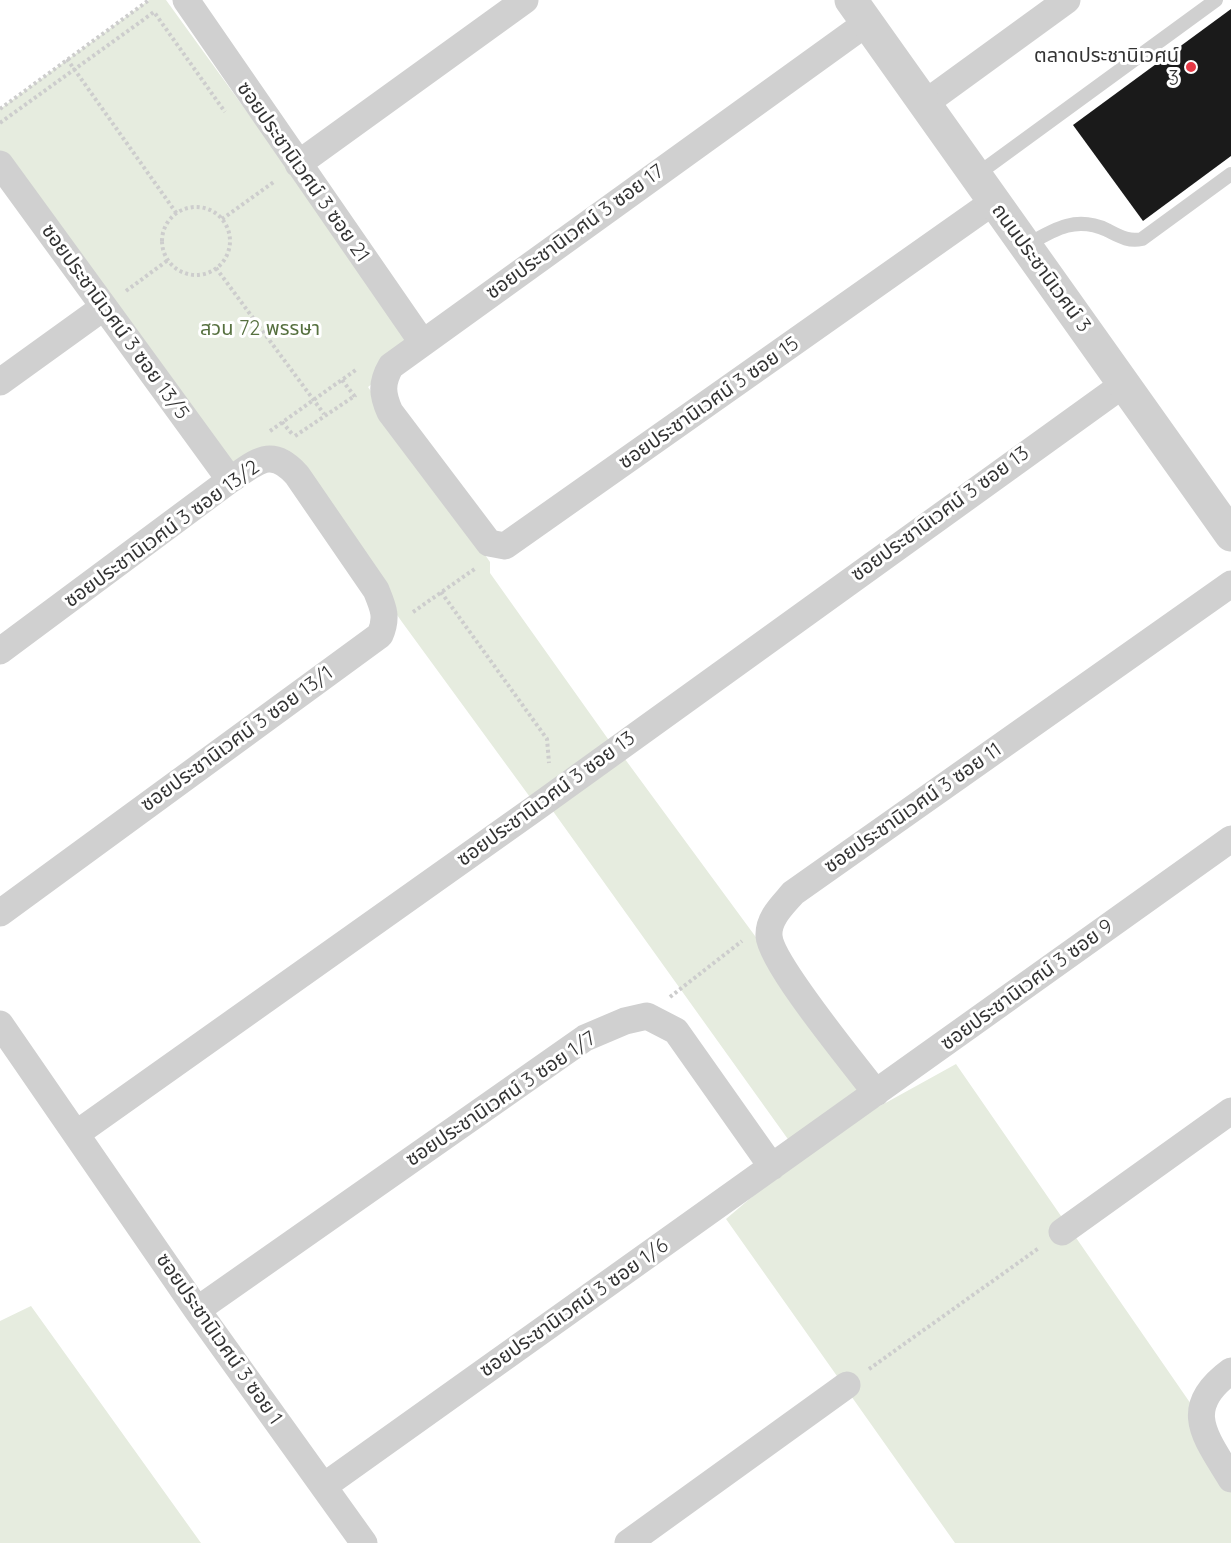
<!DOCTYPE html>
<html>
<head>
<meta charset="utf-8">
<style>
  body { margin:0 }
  canvas { display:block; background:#fff }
</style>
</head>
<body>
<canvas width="1231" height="1543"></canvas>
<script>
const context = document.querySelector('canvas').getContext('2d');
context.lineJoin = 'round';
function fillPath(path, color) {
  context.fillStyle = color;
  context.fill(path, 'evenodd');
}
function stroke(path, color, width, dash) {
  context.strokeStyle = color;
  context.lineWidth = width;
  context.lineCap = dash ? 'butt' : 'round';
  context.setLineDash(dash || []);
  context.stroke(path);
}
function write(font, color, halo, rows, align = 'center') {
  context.font = font + ' Quicksand,"Noto Sans Thai",sans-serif';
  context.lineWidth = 6;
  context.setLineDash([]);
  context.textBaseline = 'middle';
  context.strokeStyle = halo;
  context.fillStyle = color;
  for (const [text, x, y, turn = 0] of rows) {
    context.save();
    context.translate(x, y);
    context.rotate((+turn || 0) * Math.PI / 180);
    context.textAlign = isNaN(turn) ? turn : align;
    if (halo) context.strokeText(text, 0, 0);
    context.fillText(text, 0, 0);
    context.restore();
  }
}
const green = new Path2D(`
  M149,0H166L418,348L368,387L490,562V573L613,746L535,804L402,622L280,448L228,487L0,164V109Z
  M622,755L880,1106L956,1064L1231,1462V1543H955L726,1219L800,1156L550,807Z
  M31,1306L201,1543H0V1321Z`);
const building = new Path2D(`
  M1231,9V156L1143,221L1073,125Z`);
const path = new Path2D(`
  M67,59L177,214
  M0,109L149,0
  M0,123L154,12L225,112
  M162 241a34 34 0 1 1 68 0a34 34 0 1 1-68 0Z
  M222,219L275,181
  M216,268L324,414
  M126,291L168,260
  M342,380L356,398
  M282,422L293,435
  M270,431L357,369
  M295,436L356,395
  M441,592L547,739L549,763
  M413,612L476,568
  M670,997L742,941
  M869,1369L1039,1248`);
const service = new Path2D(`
  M975,176L1216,0
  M1025,246C1053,230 1075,215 1107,230C1119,236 1128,242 1142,239L1231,174`);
const minor = new Path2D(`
  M186,0L422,342
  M868,22L391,366C381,383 382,394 390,412L489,543L505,546L993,202
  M924,104L1067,0
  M0,164L230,480
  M298,164L525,0
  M0,382L104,307
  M0,651L230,480C257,462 271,446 297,475L376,590C383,607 388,617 380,635L0,913
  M0,1024L197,1310L364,1543
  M876,1093C855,1065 771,964 769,936C768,918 783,905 793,893L1231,584
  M76,1134L537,807L1124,384
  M1062,1232L1231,1111
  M197,1310L585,1038L625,1021L647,1016L676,1031L772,1167
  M1231,1371C1180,1408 1205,1436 1231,1479
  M324,1486L1231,839
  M628,1543L847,1385`);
const tertiary = new Path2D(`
  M851,0L1231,535`);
const markers = [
  [1191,67,6,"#e63946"]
];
const poiNames = [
  ["ตลาดประชานิเวศน์",1179,56],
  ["3",1179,79]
];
const streetNames = [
  ["ซอยประชานิเวศน์ 3 ซอย 21",303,172,55],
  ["ซอยประชานิเวศน์ 3 ซอย 17",575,232,-36],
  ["ถนนประชานิเวศน์ 3",1041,268,54],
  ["ซอยประชานิเวศน์ 3 ซอย 13/5",115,322,54],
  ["ซอยประชานิเวศน์ 3 ซอย 15",709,403,-35],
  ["ซอยประชานิเวศน์ 3 ซอย 13",940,514,-36],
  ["ซอยประชานิเวศน์ 3 ซอย 13/2",162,534,-36],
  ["ซอยประชานิเวศน์ 3 ซอย 13/1",237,739,-36],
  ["ซอยประชานิเวศน์ 3 ซอย 13",546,799,-36],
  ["ซอยประชานิเวศน์ 3 ซอย 11",913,808,-35],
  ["ซอยประชานิเวศน์ 3 ซอย 9",1027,985,-36],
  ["ซอยประชานิเวศน์ 3 ซอย 1/7",501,1099,-34],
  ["ซอยประชานิเวศน์ 3 ซอย 1/6",574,1308,-35],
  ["ซอยประชานิเวศน์ 3 ซอย 1",219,1339,55]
];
const parkNames = [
  ["สวน 72 พรรษา",260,329]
];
fillPath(green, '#e6ecdf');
fillPath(building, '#1a1a1a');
stroke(path, '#cdcdcd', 4, [3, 3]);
stroke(service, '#d0d0d0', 14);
stroke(minor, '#d0d0d0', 27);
stroke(tertiary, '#d0d0d0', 33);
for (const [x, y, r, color] of markers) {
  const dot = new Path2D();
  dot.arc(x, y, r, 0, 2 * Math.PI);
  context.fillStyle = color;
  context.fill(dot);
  stroke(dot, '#fff', 2);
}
write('20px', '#333', '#fff', poiNames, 'right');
write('20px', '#333', '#fff', streetNames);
write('20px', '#56703f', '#fff', parkNames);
</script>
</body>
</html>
